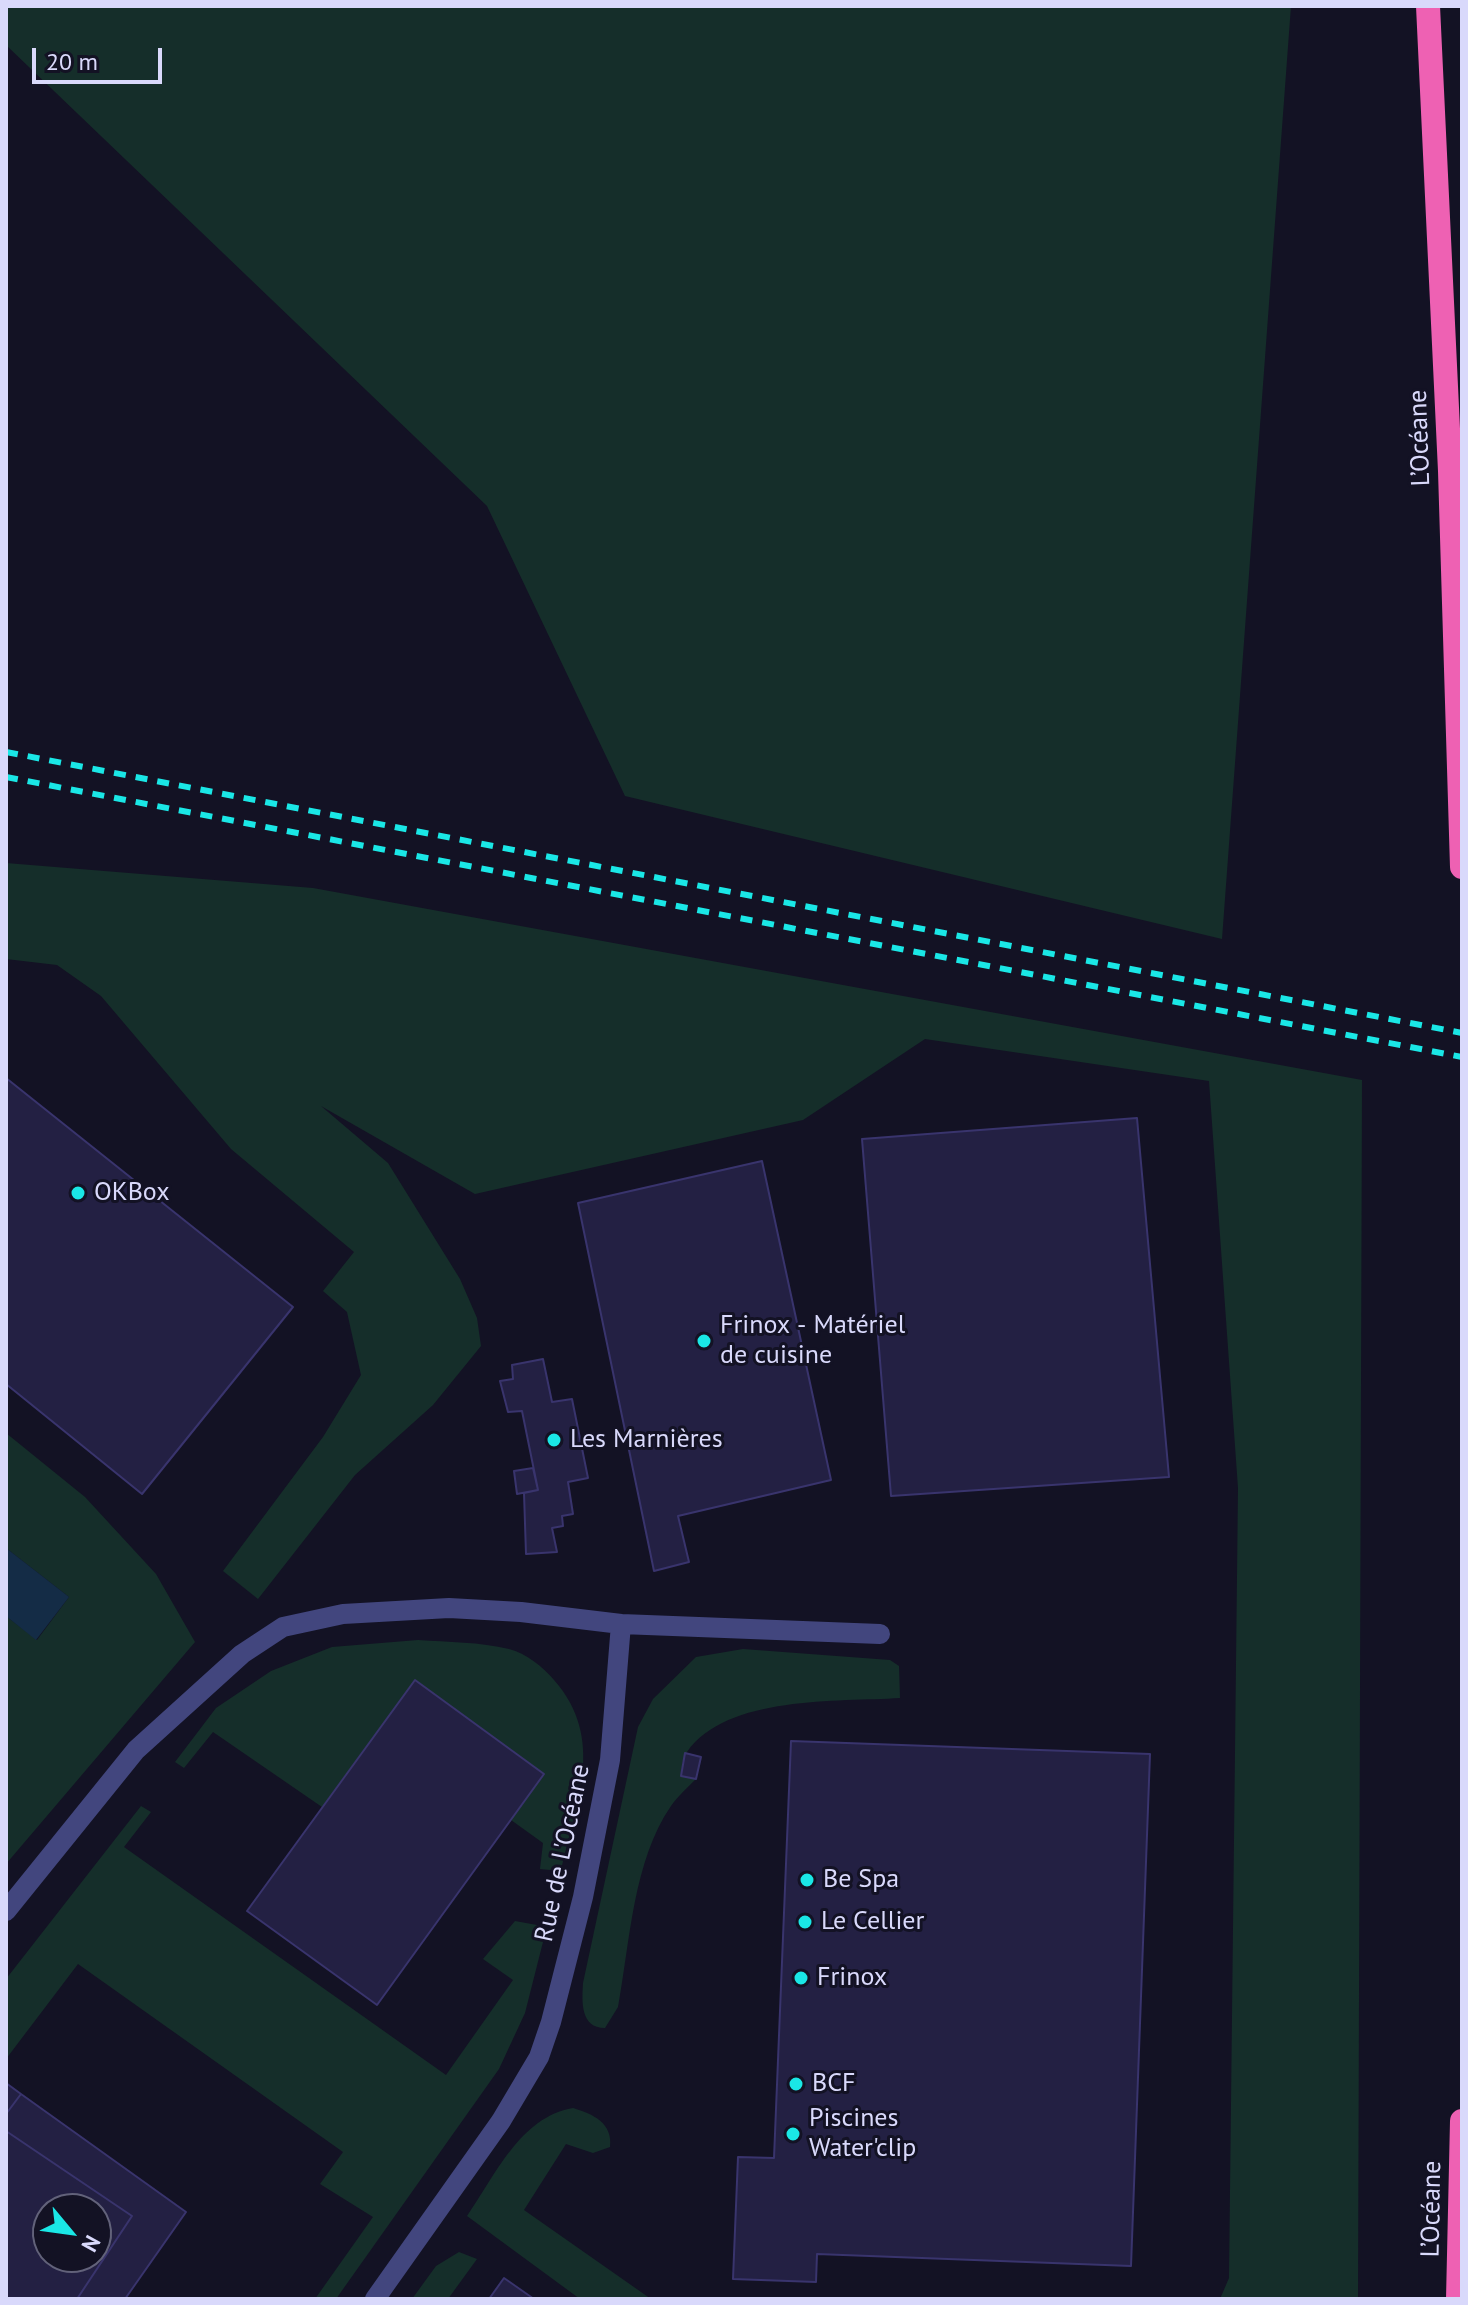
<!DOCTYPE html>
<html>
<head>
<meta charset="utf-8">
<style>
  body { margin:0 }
  #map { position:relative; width:1468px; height:2305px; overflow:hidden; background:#131224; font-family:"PT Sans",sans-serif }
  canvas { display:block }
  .frame { position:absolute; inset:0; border:8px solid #d9d9fb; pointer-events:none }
  .north { position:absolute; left:32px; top:2193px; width:80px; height:80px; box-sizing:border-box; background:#131224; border:2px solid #62627a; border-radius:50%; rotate:119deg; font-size:22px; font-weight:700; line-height:32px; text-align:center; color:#d9d9fb }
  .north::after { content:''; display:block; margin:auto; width:28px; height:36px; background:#1ae7e6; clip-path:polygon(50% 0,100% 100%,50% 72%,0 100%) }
  .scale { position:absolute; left:32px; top:48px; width:130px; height:36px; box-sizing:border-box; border:4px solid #d9d9fb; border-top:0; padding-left:10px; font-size:24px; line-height:28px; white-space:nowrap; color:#d9d9fb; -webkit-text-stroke:6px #131224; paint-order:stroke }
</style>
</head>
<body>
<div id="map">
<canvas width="1468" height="2305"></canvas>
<div class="frame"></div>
<div class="north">N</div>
<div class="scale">20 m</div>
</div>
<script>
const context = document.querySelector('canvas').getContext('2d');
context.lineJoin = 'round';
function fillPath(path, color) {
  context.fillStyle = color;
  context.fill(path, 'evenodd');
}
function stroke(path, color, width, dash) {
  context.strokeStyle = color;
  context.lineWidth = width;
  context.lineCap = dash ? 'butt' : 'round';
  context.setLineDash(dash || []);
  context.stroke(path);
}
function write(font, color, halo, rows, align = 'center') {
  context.font = font + ' "PT Sans",sans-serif';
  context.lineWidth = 6;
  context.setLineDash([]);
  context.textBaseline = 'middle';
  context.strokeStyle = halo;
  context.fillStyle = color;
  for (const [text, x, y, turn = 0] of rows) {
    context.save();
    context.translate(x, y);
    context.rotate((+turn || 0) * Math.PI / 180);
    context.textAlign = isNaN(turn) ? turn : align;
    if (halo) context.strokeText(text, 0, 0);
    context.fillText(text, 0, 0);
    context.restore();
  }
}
const green = new Path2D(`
  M6,6H1291L1222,939L625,796L487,506L6,45Z
  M6,863L313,888L1362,1080L1358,2299H1220L1229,2278L1238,1488L1209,1081L925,1039L803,1120L475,1194L321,1106L388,1163L460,1279L477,1318L481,1346L433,1405L355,1475L258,1599L223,1571L323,1437L361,1375L347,1312L323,1291L354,1252L231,1149L101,996L57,965L6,959Z
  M6,1433L85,1497L156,1574L195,1642L6,1864V1616L37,1640L69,1597L6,1548Z
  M418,1640C448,1642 480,1642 509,1649C526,1653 543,1667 554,1680C606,1739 576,1803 561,1871L540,1869L543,1843L511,1820L544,1774L415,1680L322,1807L213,1732L184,1768L175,1762L216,1708L271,1671L332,1647Z
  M743,1649L890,1660L899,1666L900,1698C838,1702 727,1695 687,1752C682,1758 682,1768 681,1776L696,1779C688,1787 678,1796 671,1806C633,1861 630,1942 618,2007L605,2028C580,2028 582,2001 583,1983L638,1727L653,1699L696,1657Z
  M141,1806L151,1812L124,1847L446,2075L513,1980L483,1959L515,1921L537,1925L544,1938L525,2013L499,2069L336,2299H315L373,2217L320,2184L343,2152L78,1964L6,2059V1979Z
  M573,2108C593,2114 613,2123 610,2147L593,2153L566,2144L524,2210L651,2299H580L467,2216C495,2176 520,2117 573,2108Z
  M459,2252L477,2259L448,2299H412L436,2266Z`);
const water = new Path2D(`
  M6,1548L69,1597L36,1640L6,1616Z`);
const building = new Path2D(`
  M6,1078L293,1307L142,1494L6,1384Z
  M1137,1118L1169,1477L891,1496L862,1139Z
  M762,1161L831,1480L678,1516L689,1562L654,1571L578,1203Z
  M543,1359L552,1402L572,1399L588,1478L568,1482L573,1514L562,1516L563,1526L552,1528L557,1552L526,1554L524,1493L538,1490L522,1411L508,1412L500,1381L513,1379L512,1365Z
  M533,1468L538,1490L517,1494L514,1471Z
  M415,1680L544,1774L377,2005L247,1911Z
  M791,1741L1150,1754L1131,2266L817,2254L816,2282L733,2279L738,2157L774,2158Z
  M685,1753L701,1757L696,1779L681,1776Z
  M6,2083L21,2094L6,2114Z
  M21,2094L186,2212L125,2299H77L132,2216L6,2131V2114Z
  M6,2131L132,2216L77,2299H6ZM48,2209H96V2257H48Z
  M504,2278L534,2299H489Z`);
const minor = new Path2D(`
  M6,1911L136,1750L242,1654L283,1627L343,1614L449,1608L521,1612L621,1624
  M375,2299L501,2121L539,2057L551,2022L583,1897L610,1760L621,1624L880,1634`);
const highway = new Path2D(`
  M1428,6L1450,471L1462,867
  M1458,2299L1462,2121`);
const rail = new Path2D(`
  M6,752L1462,1033
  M6,777L1462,1057`);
const markers = [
  [78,1193,8,"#1ae7e6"],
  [704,1341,8,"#1ae7e6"],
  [554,1440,8,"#1ae7e6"],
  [807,1880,8,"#1ae7e6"],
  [805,1922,8,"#1ae7e6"],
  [801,1978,8,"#1ae7e6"],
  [796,2084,8,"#1ae7e6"],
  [793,2134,8,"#1ae7e6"]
];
const streetNames = [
  ["L’Océane",1420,438,-92],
  ["Rue de L'Océane",563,1853,-78],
  ["L’Océane",1432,2209,-89]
];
const poiNames = [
  ["OKBox",94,1193],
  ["Frinox - Matériel",720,1326],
  ["de cuisine",720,1356],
  ["Les Marnières",570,1440],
  ["Be Spa",823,1880],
  ["Le Cellier",821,1922],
  ["Frinox",817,1978],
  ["BCF",812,2084],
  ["Piscines",809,2119],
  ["Water'clip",809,2149]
];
fillPath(green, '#152e2a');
fillPath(water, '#142c46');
fillPath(building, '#232043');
stroke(building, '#39346d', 2);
stroke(minor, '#42467e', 20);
stroke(highway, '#ee61b3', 24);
stroke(rail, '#1ae7e6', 6, [12, 10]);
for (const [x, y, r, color] of markers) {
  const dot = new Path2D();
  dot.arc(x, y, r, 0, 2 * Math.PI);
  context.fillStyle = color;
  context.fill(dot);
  stroke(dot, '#131224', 3);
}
write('26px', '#d9d9fb', '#131224', streetNames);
write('26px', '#d9d9fb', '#131224', poiNames, 'left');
</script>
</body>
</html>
